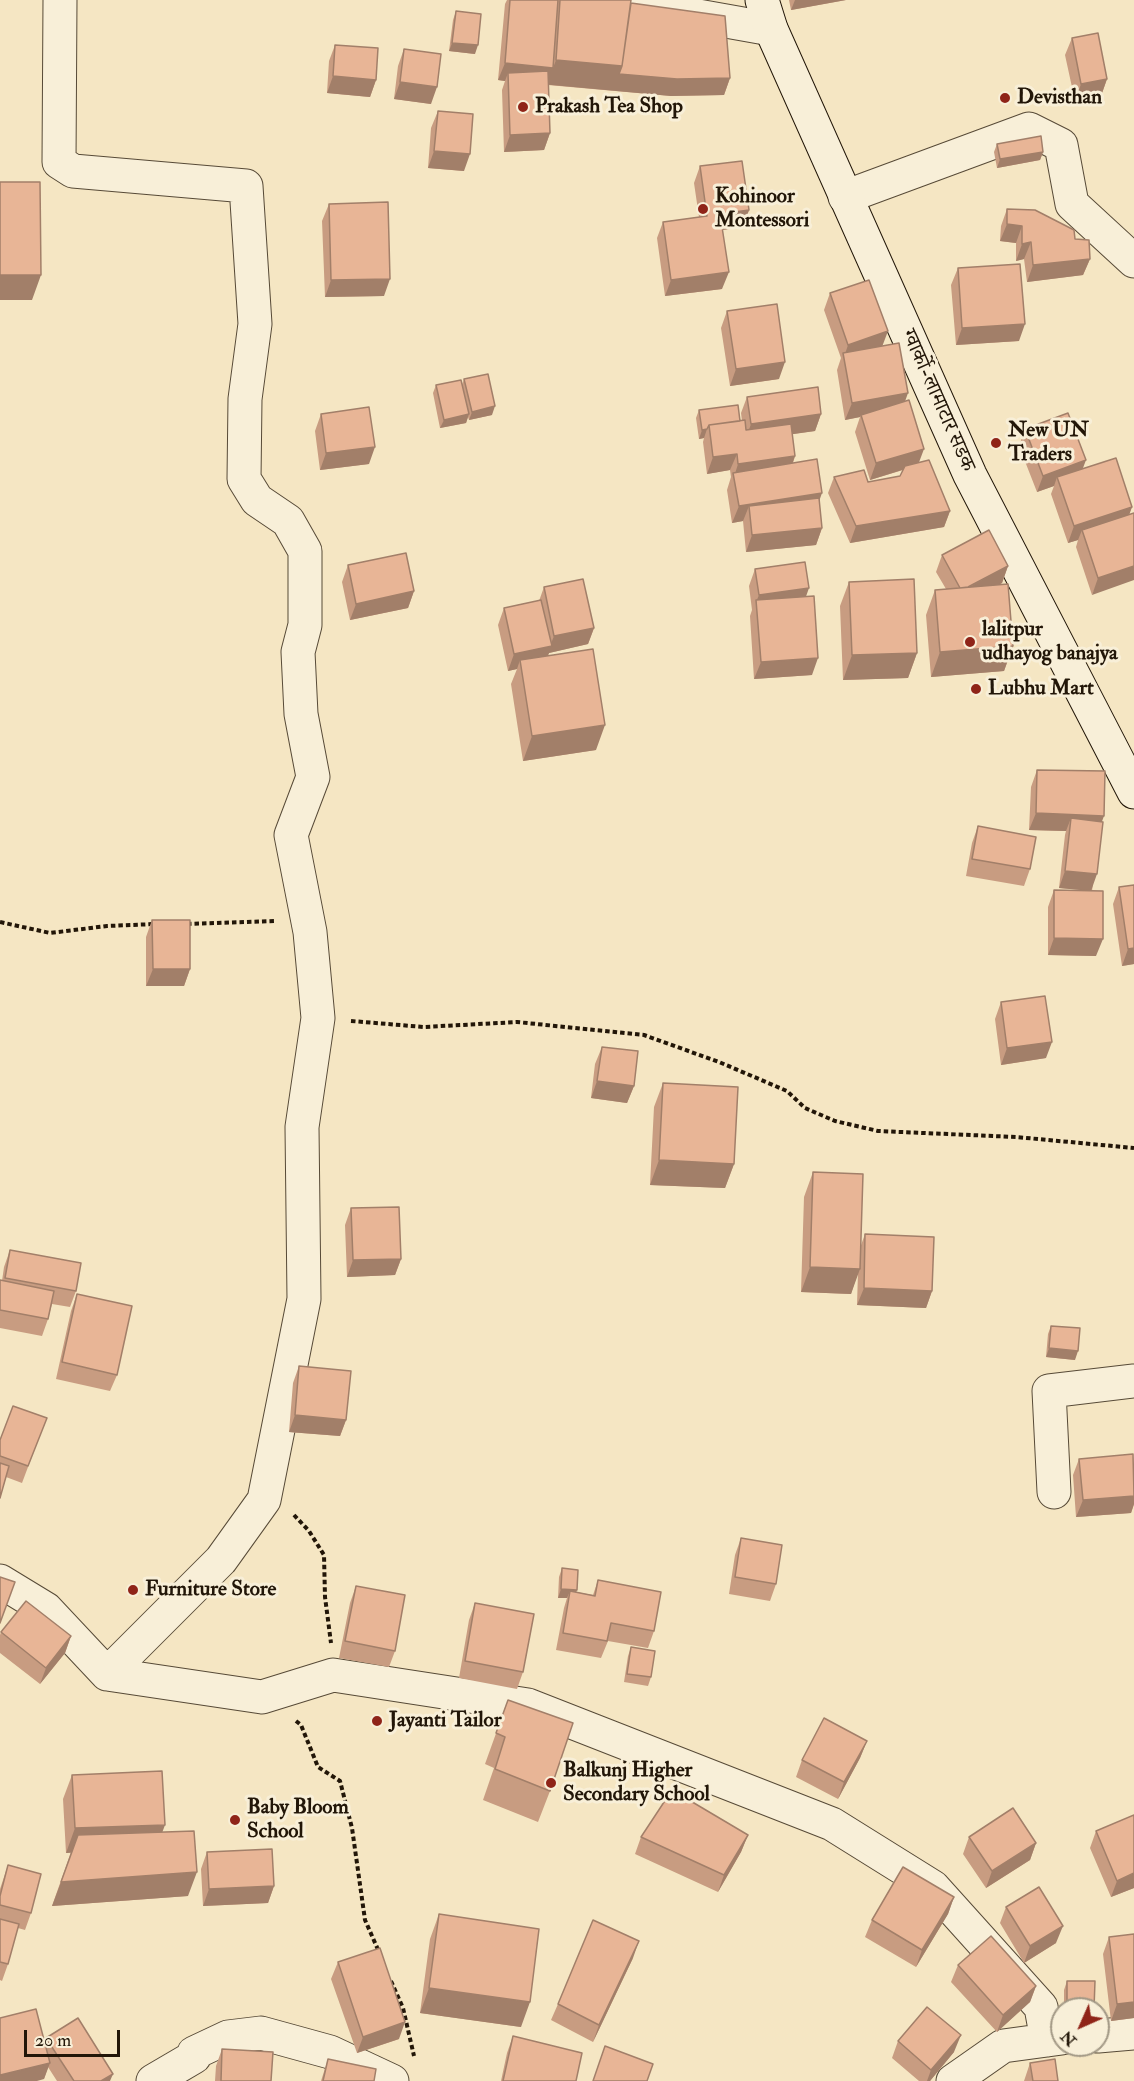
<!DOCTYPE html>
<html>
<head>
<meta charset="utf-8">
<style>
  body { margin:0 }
  #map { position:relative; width:1134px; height:2081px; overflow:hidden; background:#f5e6c3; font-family:"IM FELL Double Pica",serif }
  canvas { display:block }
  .north { position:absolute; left:1050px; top:1997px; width:60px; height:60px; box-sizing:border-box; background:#f8efd8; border:2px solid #a29885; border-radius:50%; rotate:225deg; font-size:16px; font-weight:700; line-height:24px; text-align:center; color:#221608 }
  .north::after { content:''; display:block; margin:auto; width:21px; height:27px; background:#8f2418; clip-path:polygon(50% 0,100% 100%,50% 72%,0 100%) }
  .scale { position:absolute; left:24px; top:2030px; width:96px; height:27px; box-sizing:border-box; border:3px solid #221608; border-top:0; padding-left:8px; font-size:18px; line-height:21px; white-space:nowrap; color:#221608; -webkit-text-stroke:4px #f8efd8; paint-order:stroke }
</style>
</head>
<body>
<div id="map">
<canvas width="1134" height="2081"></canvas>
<div class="north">N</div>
<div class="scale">20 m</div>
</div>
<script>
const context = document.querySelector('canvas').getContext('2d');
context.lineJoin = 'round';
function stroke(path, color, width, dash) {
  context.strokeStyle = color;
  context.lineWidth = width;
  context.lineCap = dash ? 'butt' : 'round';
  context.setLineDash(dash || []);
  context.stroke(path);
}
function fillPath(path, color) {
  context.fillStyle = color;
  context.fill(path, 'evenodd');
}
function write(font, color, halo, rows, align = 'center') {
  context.font = font + ' "IM FELL Double Pica","Noto Serif Devanagari",serif';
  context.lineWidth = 6;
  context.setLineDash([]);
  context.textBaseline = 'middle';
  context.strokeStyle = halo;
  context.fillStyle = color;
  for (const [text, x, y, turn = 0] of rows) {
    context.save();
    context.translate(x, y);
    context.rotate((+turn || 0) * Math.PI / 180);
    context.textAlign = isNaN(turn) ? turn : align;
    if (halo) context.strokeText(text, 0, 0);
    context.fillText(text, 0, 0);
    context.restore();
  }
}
const path = new Path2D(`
  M0,922L50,933L107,926L155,924
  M187,924L275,921
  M351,1021L424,1027L517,1022L644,1035L719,1062L787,1091L805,1108L835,1121L878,1131L1016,1137L1134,1148
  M294,1515L309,1531L324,1555L325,1597L331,1643
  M296,1721L301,1725L318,1767L340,1781L352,1828L365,1920L379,1952
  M391,1981L403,2008L414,2056`);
const street = new Path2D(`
  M60,0L59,162L73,171L246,186L255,324L245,399L244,479L257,500L288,521L305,551V625L298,652L301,714L313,777L291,835L310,932L318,1018L302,1127L304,1299L264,1500L221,1560L107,1674
  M608,0L771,29
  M845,197L1029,129L1061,145L1072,204L1134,261
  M1054,1492L1049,1391L1134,1381
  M0,1581L46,1609L107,1674L262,1697L333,1675L528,1705L832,1824L933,1887L1041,2007L1047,2040
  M1098,2036L1134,2033
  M153,2081L194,2057V2053L228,2037L261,2033L330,2052L392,2081
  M953,2081L1003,2046L1062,2038`);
const secondary = new Path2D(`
  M762,0L771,29L970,475L1134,792`);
const wall = new Path2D(`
  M507,0H631V3L730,78L724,95L671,96L548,85L550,133L544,150L504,152L502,90L505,81L498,80L505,4Z
  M789,0H846L791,10Z
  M456,11L475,54L449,51L453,20Z
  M1072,38L1107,79L1101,96L1075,101L1065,55Z
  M335,45L376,80L370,97L327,93L329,61Z
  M404,49L431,104L394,99L398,66Z
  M438,111L464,171L428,168L431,128Z
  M997,144L1043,152L1040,160L997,168L994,152Z
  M700,166L749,210L743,227L723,230L722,289L665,296L657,238L663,222L699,217L694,183Z
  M329,204L384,296L325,297L322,221Z
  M1007,209L1075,239L1090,259L1083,275L1027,282L1024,259L1016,261V243L1000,241L1001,226Z
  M958,268L1019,341L956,345L951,285Z
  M830,293L882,346L905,401L919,463L950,511L944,527L850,543L828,493L834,477L868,482L900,476L903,470L870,480L855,432L860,417L845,420L837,370L841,358L824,310Z
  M727,311L779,379L730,386L721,328Z
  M464,379L492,415L469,420L468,417L466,423L440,428L433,393L436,385H462Z
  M747,397L821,414L815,431L792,434L795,456L793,463L819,501L822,528L816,545L746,552L743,521L732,523L727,490L731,477L730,470L707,474L703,442L704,438L699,439L696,418L699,410L740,421H742L741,413Z
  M321,414L369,464L320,470L315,431Z
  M1025,429L1082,469L1132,507L1092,595L1076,547L1078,540L1068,543L1051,494L1054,486L1037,492L1019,446Z
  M942,555L1008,566L1002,583L999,585L1013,646L1004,671L931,677L926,615L935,590L946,589L936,572Z
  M348,565L414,591L408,608L350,620L342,582Z
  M755,569L806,597L812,675L754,679L750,616L752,610L749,586Z
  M849,582L917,653L908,678L843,680L840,606Z
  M544,587L594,628L588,644L549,653L548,655L596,750L523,761L511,684L517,669L508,671L498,625L504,608L539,601Z
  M1037,770L1101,822L1092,891L1096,956L1048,955V907L1054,890H1083L1059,888L1065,835L1066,831L1029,830L1031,787Z
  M978,826L1030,869L1024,886L966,876L972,843Z
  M1119,887L1134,964L1122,966L1113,904Z
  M152,920L190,969L184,986H146V937Z
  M1001,1002L1046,1058L1001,1065L995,1019Z
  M602,1047L634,1086L627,1103L591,1098L595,1064Z
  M663,1083L734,1164L725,1188L650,1185L654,1107Z
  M813,1172L860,1248L865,1234L932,1291L926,1308L857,1305L858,1272L851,1294L801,1292L804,1197Z
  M351,1208L401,1259L395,1275L347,1277L345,1225Z
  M10,1250L76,1291L70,1307L52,1304L48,1319L42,1336L0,1328V1280L2,1281L4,1267Z
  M77,1294L117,1375L110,1391L56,1379L71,1311Z
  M1051,1326L1075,1360L1046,1357L1048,1334Z
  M299,1366L346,1420L340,1436L289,1432L293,1383Z
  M40,1435L22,1483L6,1477L0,1498V1440Z
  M1079,1459L1134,1464V1504L1131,1513L1076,1517L1073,1475Z
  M741,1538L776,1584L770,1601L729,1594L735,1555Z
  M562,1568L576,1592L593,1595L598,1580L654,1631L648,1648L608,1641L601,1658L556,1650L564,1608L567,1598H558L559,1577Z
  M356,1586L395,1651L389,1667L339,1658L350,1603Z
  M475,1603L523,1672L517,1689L459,1678L469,1620Z
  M1,1632L71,1636L65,1653L40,1684L0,1653V1635Z
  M631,1647L651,1677L648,1686L624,1682L628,1656Z
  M508,1700L550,1791L538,1822L483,1800L494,1768L485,1764Z
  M867,1741L860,1758L838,1799L796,1777L802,1760Z
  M72,1775L162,1832L188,1896L52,1906L71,1852L66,1853L63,1799Z
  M1096,1831L1134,1888L1111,1897L1090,1848Z
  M748,1835L741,1852L718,1892L635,1854L641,1837Z
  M969,1837L1036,1843L1030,1860L986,1888L963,1854Z
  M207,1852L274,1886L268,1903L203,1906L201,1869Z
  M8,1865L31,1913L25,1930L18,1928L8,1964L2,1981L0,1980V1889Z
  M954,1897L948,1914L916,1967L865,1937L872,1920Z
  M1006,1907L1056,1943L1024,1963L1000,1923Z
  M439,1914L521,2027L420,2013L430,1939Z
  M1109,1937L1134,2018L1111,2021L1103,1954Z
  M633,1958L593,2042L551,2020L558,2004Z
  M338,1962L399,2039L357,2053L331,1979Z
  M958,1965L1036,1986L1030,2002L997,2032L951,1982Z
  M1067,1981L1094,2009H1064V1990Z
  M513,2036L576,2081H501L507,2053Z
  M46,2038L110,2081H57L48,2067L44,2079L45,2042Z
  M898,2041L954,2052L930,2081H919L892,2058Z
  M222,2049L271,2081H215L216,2066Z
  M328,2059L374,2081H321Z
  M1030,2063L1058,2081H1024Z`);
const shadedWall = new Path2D(`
  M795,0H846L791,10Z
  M452,43L478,45L475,54L449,51Z
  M556,60L622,66L730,78L724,95L671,96L508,81V73L505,81L498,80L505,63L553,68Z
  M333,76L376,80L370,97L327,93Z
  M1107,79L1101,96L1075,101L1081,84Z
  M400,82L437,87L431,104L394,99Z
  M550,133L544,150L504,152L510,135Z
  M434,151L470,154L464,171L428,168Z
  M1043,152L1040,160L997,168L1000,159Z
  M749,210L743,227L714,231L720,214Z
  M1007,224L1022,226L1016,243L1000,241Z
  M1031,242L1024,259L1016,261L1022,244Z
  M1090,259L1083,275L1027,282L1033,265Z
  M729,272L722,289L665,296L671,280Z
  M0,275H41L32,300H0Z
  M390,279L384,296L325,297L331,280Z
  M1025,324L1019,341L956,345L962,328Z
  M888,331L882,347L844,357L848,345Z
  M785,362L779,379L730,386L736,369Z
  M908,393L902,410L861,415L860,417L845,420L852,403Z
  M495,406L492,415L469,420L472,412Z
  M469,414L466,423L440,428L444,420Z
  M821,414L815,431L745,441L751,424Z
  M707,429L704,438L699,439L702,430Z
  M375,447L369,464L320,470L326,453Z
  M924,449L918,465L870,480L876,463Z
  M737,454L730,470L707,474L713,457Z
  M795,456L789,473L734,477L738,464Z
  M1086,460L1080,476L1057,477L1054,486L1037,492L1043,476Z
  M822,493L816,510L749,506L743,521L732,523L739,506Z
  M1132,507L1126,524L1082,530L1078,540L1068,543L1074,526Z
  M950,511L944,527L850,543L856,526Z
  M822,528L816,545L746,552L752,535Z
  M1008,566L1002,583L956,608L962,591Z
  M1134,566V580L1092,595L1098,578Z
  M809,588L803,605L756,602L759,595Z
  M414,591L408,608L350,620L356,604Z
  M594,628L588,644L549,653L545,663L520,660L517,669L508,671L514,654L550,646L554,636Z
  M1013,646L1004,671L931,677L940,652Z
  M917,653L908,678L843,680L852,655Z
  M818,658L812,675L754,679L761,662Z
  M605,725L596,750L523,761L532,736Z
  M1036,813L1104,816L1098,832L1071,818L1066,831L1029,830Z
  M1065,871L1097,874L1091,891L1059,888Z
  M1054,938L1103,939L1096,956L1048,955Z
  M1134,948V964L1122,966L1128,949Z
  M153,969H190L184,986H146Z
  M1052,1042L1046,1058L1001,1065L1007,1048Z
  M597,1081L634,1086L627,1103L591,1098Z
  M659,1160L734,1164L725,1188L650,1185Z
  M401,1259L395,1275L347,1277L353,1260Z
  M810,1267L860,1269L851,1294L801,1292Z
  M864,1288L932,1291L926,1308L857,1305Z
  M1049,1348L1078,1351L1075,1360L1046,1357Z
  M295,1415L346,1420L340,1436L289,1432Z
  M1134,1496V1504L1131,1513L1076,1517L1083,1500Z
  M561,1589L577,1590L574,1599L570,1591L567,1598H558Z
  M71,1636L65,1653L40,1684L46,1668Z
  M867,1741L860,1758L838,1799L844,1782Z
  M165,1825L156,1849L66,1853L75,1828Z
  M748,1835L741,1852L718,1892L724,1875Z
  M1036,1843L1030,1860L986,1888L992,1871Z
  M197,1872L188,1896L52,1906L61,1882Z
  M1134,1873V1888L1111,1897L1117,1881Z
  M274,1886L268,1903L203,1906L209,1889Z
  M954,1897L948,1914L916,1967L922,1950Z
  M1063,1926L1056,1943L1024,1963L1030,1946Z
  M639,1941L633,1958L593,2042L599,2025Z
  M1036,1986L1030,2002L997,2032L1003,2015Z
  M429,1988L530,2002L521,2027L420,2013Z
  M1134,2002V2018L1111,2021L1117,2004Z
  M405,2022L399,2039L357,2053L363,2037Z
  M961,2035L954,2052L930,2081H927L931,2070Z
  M50,2063L44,2079L37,2081H0V2075Z
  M113,2074L110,2081H101Z`);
const building = new Path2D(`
  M510,0H558L553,68L505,63Z
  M560,0H631L622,66L556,60Z
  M631,3L725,16L730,78L677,79L619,74L622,66Z
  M456,11L481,14L478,45L452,43Z
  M1098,33L1107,79L1081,84L1072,38Z
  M335,45L378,48L376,80L333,76Z
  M404,49L441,54L437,87L400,82Z
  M548,71L550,133L510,135L508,73Z
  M438,111L473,114L470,154L434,151Z
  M1041,136L1043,152L1000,159L997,144Z
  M742,161L749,210L720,214L729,272L671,280L663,222L707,216L700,166Z
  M0,182H40L41,275H0Z
  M388,202L390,279L331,280L329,204Z
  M1007,209L1035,210L1074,230L1075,239L1089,240L1090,259L1033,265L1031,242L1022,244V226L1007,224Z
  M1020,264L1025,324L962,328L958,268Z
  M869,280L888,331L848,345L830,293Z
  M777,304L785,362L736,369L727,311Z
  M899,343L908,393L852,403L843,353Z
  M488,374L495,406L472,412L464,379Z
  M461,380L469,414L444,420L436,385Z
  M818,387L821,414L751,424L747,397Z
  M909,400L924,449L876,463L861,415Z
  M738,405L740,421L709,425L707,429L702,430L699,410Z
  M369,407L375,447L326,453L321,414Z
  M1068,413L1086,460L1043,476L1025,429Z
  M745,420L746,430L791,424L795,456L738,464L737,454L713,457L709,425Z
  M1116,458L1132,507L1074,526L1057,477Z
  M817,459L822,493L739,506L733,473Z
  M929,460L950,511L856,526L834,477L864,470L868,482L900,476L905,466Z
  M819,498L822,528L752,535L749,506Z
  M1134,513V566L1098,578L1082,530Z
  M989,530L1008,566L968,587L960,588L942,555Z
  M406,553L414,591L356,604L348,565Z
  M805,562L809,588L759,595L755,569Z
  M583,579L594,628L554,636L544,587Z
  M914,579L917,653L852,655L849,582Z
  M1008,584L1013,646L940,652L935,590Z
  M814,596L818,658L761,662L756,600Z
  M541,600L552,646L514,654L504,608Z
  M593,649L605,725L532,736L520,660Z
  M1037,770L1105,771L1104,816L1036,813Z
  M1071,818L1103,822L1097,874L1065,871Z
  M978,826L1036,837L1030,869L972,859Z
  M1134,885V948L1128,949L1119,887Z
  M1054,890L1103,891V939L1054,938Z
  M152,920H190V969H153Z
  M1045,996L1052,1042L1007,1048L1001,1002Z
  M602,1047L638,1051L634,1086L597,1081Z
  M663,1083L738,1087L734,1164L659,1160Z
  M813,1172L863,1174L860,1269L810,1267Z
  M399,1207L401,1259L353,1260L351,1208Z
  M865,1234L934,1237L932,1291L864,1288Z
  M10,1250L81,1263L76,1291L5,1278Z
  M0,1280L54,1291L48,1319L0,1310Z
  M77,1294L132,1306L117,1375L62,1362Z
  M1051,1326L1080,1328L1078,1351L1049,1348Z
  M299,1366L351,1371L346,1420L295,1415Z
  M13,1406L47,1418L28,1466L0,1456V1440Z
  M1133,1454L1134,1496L1083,1500L1079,1459Z
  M0,1463L9,1466L0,1498Z
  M741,1538L782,1545L776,1584L735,1577Z
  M562,1568L578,1570L577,1590L561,1589Z
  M0,1577L15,1582L0,1623Z
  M598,1580L661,1592L654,1631L611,1623L607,1641L563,1633L570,1591L595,1596Z
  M356,1586L405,1595L395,1651L345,1641Z
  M26,1601L71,1636L46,1668L1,1632Z
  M475,1603L534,1614L523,1672L465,1661Z
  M631,1647L655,1651L651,1677L627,1674Z
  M508,1700L573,1723L550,1791L495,1769L505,1737L496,1733Z
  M824,1718L867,1741L844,1782L802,1760Z
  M162,1771L165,1825L75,1828L72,1775Z
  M672,1790L748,1835L724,1875L641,1837Z
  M1013,1808L1036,1843L992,1871L969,1837Z
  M1134,1815V1873L1117,1881L1096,1831Z
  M194,1831L197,1872L61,1882L78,1835Z
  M272,1849L274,1886L209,1889L207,1852Z
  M8,1865L41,1874L31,1913L0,1905V1896Z
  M903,1867L954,1897L922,1950L872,1920Z
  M1039,1887L1063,1926L1030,1946L1006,1907Z
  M439,1914L539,1929L530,2002L429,1988Z
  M0,1919L19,1924L8,1964L0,1962Z
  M593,1920L639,1941L599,2025L558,2004Z
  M1134,1934V2002L1117,2004L1109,1937Z
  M991,1936L1036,1986L1003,2015L958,1965Z
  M380,1948L405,2022L363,2037L338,1962Z
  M1067,1981H1095L1094,2009H1067Z
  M927,2007L961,2035L931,2070L898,2041Z
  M36,2009L50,2063L0,2075V2018Z
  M78,2018L113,2074L101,2081H74L46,2038Z
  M513,2036L582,2053L576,2081H503Z
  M605,2046L653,2064L647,2081H593Z
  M222,2049L273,2052L271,2081H221Z
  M328,2059L376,2069L374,2081H323Z
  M1055,2059L1058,2081H1033L1030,2063Z`);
const markers = [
  [1005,98,6,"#8f2418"],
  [523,107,6,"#8f2418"],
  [703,209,6,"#8f2418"],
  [996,443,6,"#8f2418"],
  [970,642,6,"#8f2418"],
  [976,689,6,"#8f2418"],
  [133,1590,6,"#8f2418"],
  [377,1721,6,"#8f2418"],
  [551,1783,6,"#8f2418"],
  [235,1820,6,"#8f2418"]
];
const poiNames = [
  ["Devisthan",1017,98],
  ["Prakash Tea Shop",535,107],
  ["Kohinoor",715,197],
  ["Montessori",715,221],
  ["New UN",1008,431],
  ["Traders",1008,455],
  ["lalitpur",982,630],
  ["udhayog banajya",982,654],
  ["Lubhu Mart",988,689],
  ["Furniture Store",145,1590],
  ["Jayanti Tailor",389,1721],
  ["Balkunj Higher",563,1771],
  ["Secondary School",563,1795],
  ["Baby Bloom",247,1808],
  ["School",247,1832]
];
const streetNames = [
  ["ग्वार्को-लामाटार सडक",937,401,66]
];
stroke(street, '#574a37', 35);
stroke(secondary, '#221608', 35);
stroke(path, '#221608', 4, [4.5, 3]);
stroke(street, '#f8efd8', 33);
stroke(secondary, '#f8efd8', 33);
fillPath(wall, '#c89c81');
fillPath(shadedWall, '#a27f69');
fillPath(building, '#e8b596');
stroke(building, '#a27f69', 1.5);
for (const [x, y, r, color] of markers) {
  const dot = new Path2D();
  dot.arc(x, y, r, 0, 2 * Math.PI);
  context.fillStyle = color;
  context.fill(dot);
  stroke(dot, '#f8efd8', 2);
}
write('bold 21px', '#221608', '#f8efd8', poiNames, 'left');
write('21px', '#221608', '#f8efd8', streetNames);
</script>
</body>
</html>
